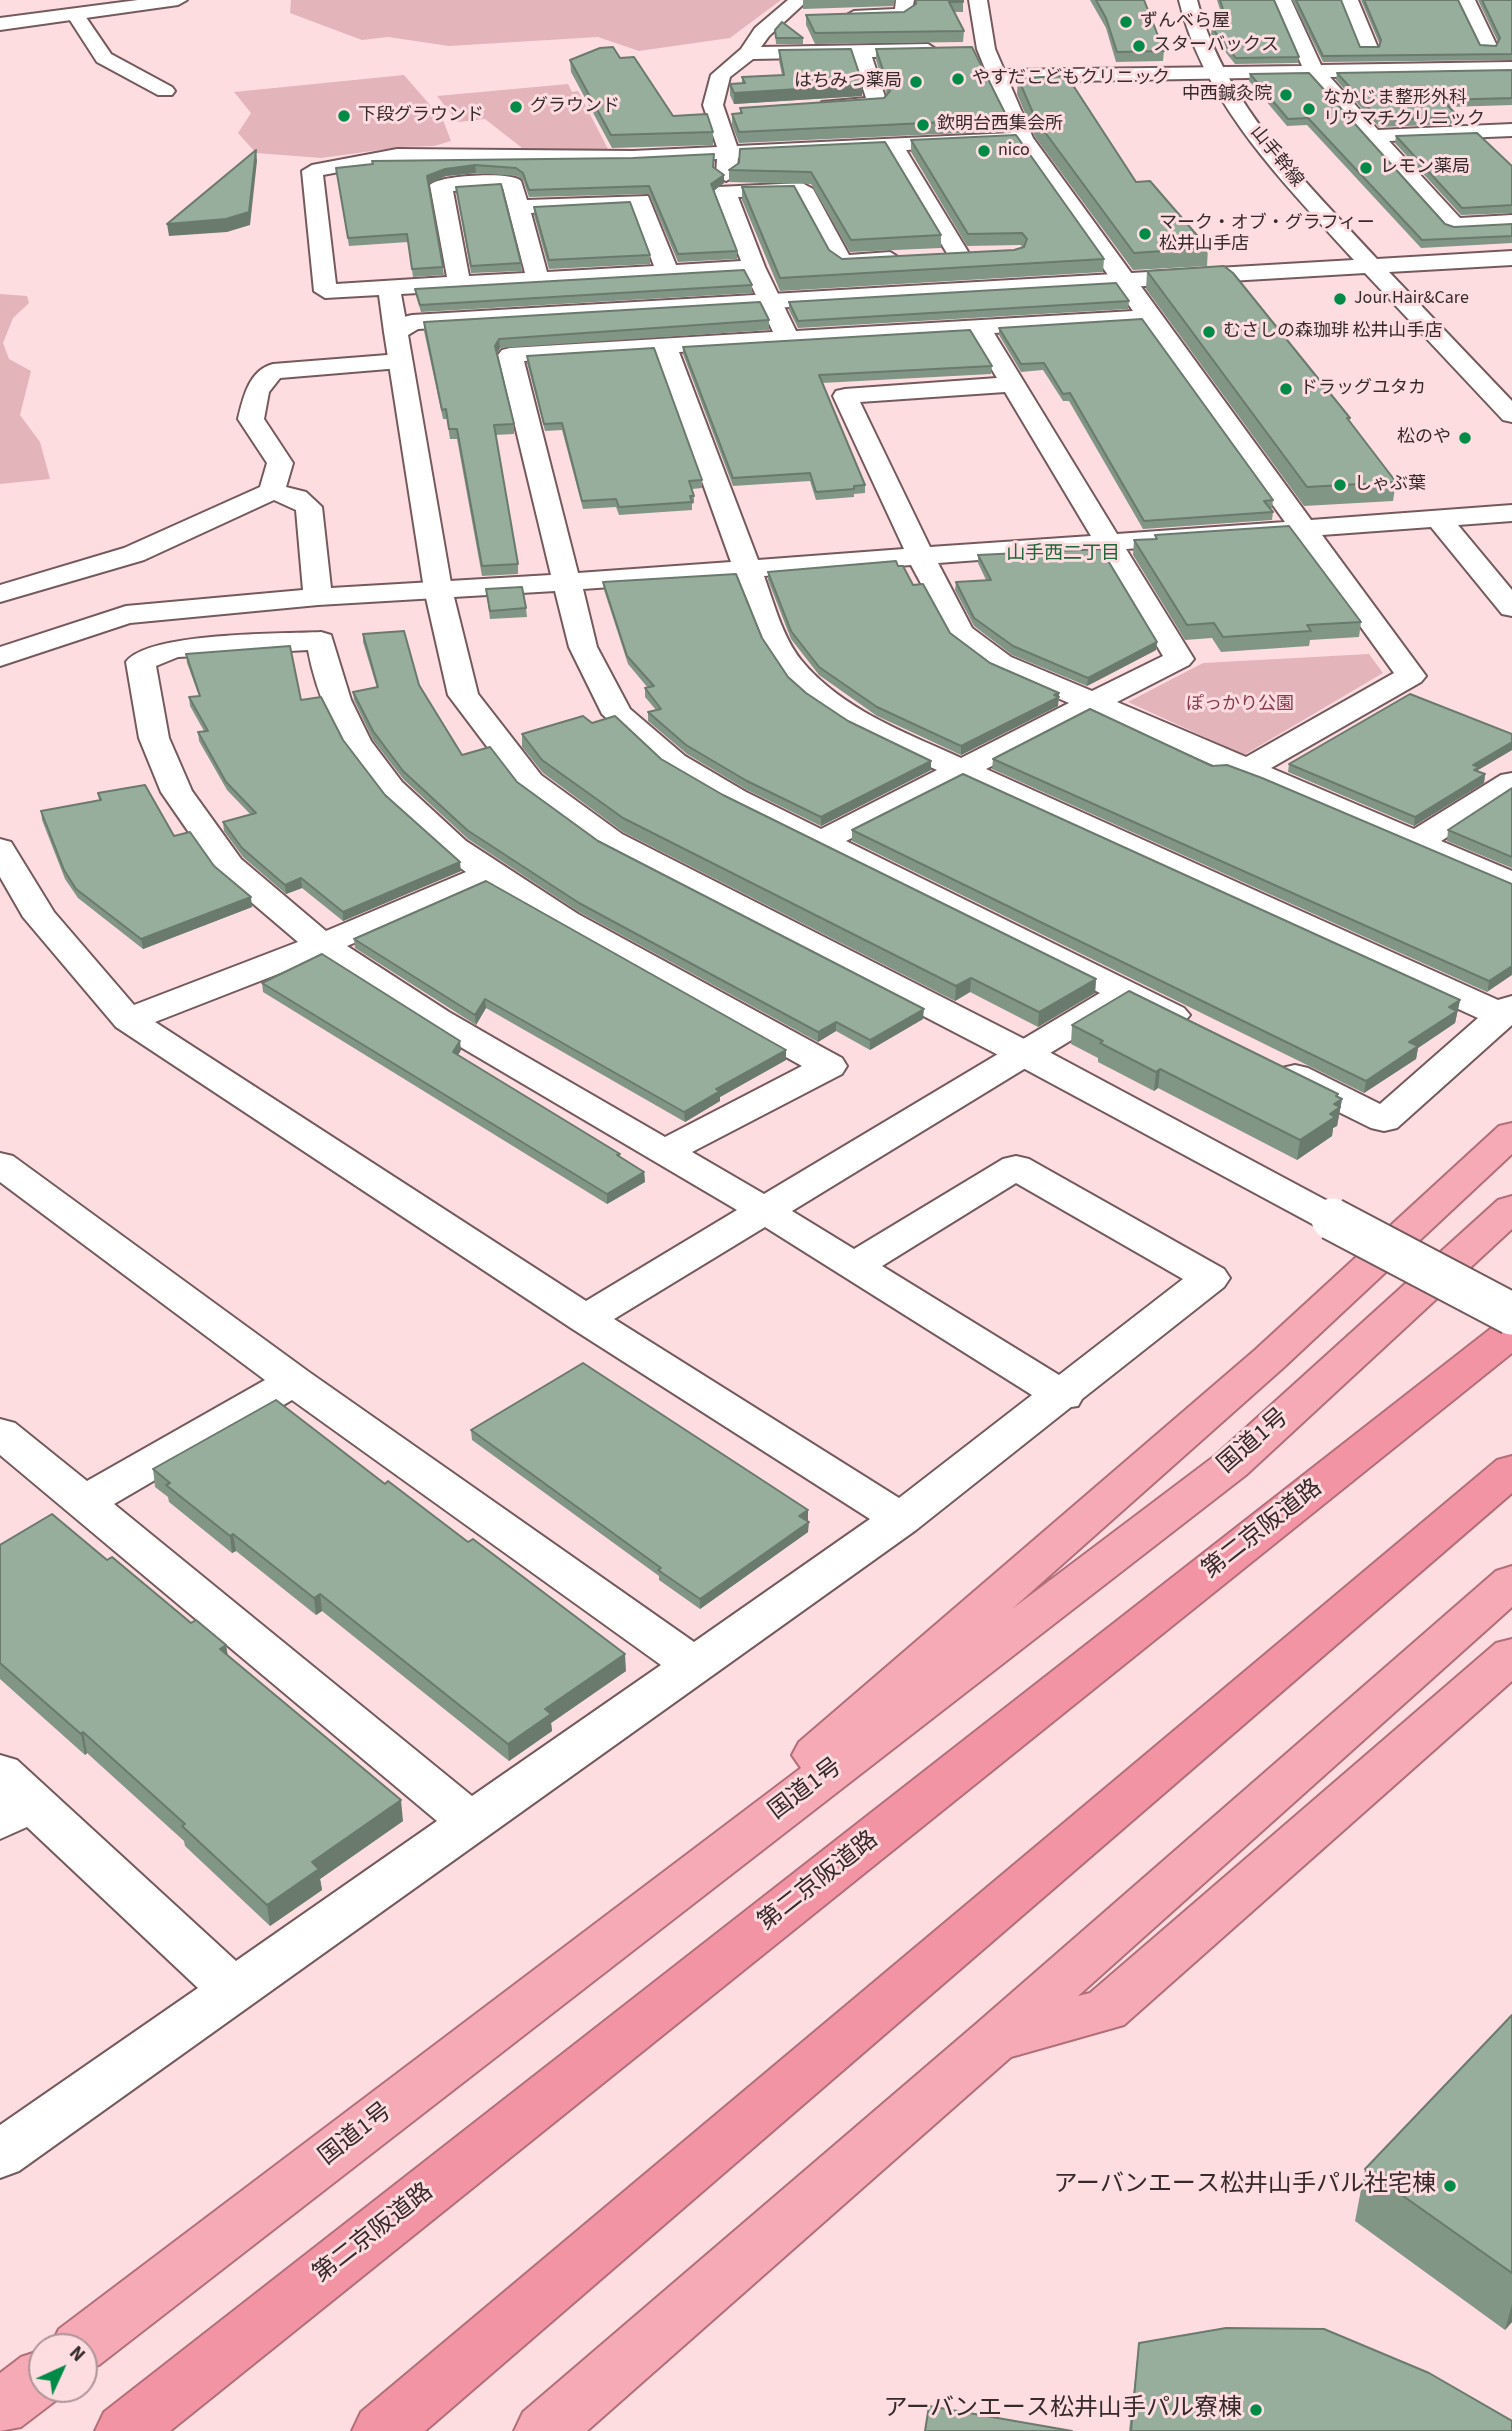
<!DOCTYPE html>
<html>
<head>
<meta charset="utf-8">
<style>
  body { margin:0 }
  #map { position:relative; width:1512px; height:2431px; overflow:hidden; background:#fedde1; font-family:"Source Sans 3",sans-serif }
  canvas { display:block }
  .north { position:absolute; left:28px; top:2333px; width:70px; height:70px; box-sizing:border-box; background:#fedde1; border:2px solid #ae9599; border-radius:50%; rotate:45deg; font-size:19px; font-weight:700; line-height:28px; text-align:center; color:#362a2c }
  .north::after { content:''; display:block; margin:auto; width:24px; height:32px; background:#028a47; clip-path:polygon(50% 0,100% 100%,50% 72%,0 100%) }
</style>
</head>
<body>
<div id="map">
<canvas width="1512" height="2431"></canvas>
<div class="north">N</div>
</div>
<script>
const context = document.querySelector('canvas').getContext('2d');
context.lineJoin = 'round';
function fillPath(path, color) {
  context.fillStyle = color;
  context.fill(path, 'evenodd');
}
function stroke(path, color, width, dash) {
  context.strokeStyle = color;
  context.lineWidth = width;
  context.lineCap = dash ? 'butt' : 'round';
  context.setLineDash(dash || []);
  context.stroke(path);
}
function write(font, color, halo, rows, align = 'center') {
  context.font = font + ' "Source Sans 3","Noto Sans JP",sans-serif';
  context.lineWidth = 6;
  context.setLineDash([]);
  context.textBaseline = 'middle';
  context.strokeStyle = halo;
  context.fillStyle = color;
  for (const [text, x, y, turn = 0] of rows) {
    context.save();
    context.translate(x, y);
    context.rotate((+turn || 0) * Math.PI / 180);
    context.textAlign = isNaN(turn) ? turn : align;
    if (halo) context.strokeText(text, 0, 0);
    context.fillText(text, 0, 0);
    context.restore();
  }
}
const green = new Path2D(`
  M291,0H781L730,38L639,51L598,37L449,46L388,37L362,40L290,13Z
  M404,75L443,120L451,141L434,146L401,147L321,158L256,153L238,133L251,113L234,92Z
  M568,84L572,92L578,91L608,149L526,151L485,119L458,122L437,96Z
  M0,294L27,296L29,303L13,318L3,343L9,359L31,371L20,415L40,442L50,479L0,484Z
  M1369,654L1383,673L1244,755L1128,702L1203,663Z`);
const minor = new Path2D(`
  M788,0H808L769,36L761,47L928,44L937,50L928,56L872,57L887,103L884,107L829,112L822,110L819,106L822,102L866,98L853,57L753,59L730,77L723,105L737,146L1011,133L977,49L969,0H987L995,49L1004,70L1302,66L1273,0H1291L1321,65L1512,62V74L1330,77L1378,130L1512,124V136L1389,141L1460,218L1512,215V229L1454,232L1446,230L1309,77L1009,82L1033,138L1311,520L1512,505V521L1458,525L1512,590V616L1502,614L1431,527L1322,535L1426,676L1421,682L1271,768L1414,829L1501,775L1512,773V796L1441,841L1512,871V893L1094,714L986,769L1498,1000L1512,996V1025L1397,1128L1384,1131L1371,1128L1282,1084L1277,1076L1282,1068L1295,1065L1308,1068L1380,1104L1478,1018L962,782L846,841L1184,1008L1190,1015L1184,1022L1172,1026L1160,1022L1127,1006L792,1211L854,1249L1003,1159L1016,1156L1029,1159L1224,1269L1230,1278L1224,1287L1082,1399L1078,1406L1071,1407L916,1530L19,2171L0,2178V2125L198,1988L27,1827L0,1839V1755L17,1760L236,1961L437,1821L0,1455V1419L15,1423L87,1481L265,1380L0,1182V1153L13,1156L309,1372L694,1642L870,1519L571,1328L116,1027L23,917L0,877V839L11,842L54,912L134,1005L298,942L217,873L161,792L139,738L126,662C147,632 282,634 321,632L331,635L351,700L371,741L402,782L466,841L578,914L842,1058L847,1066L842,1074L692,1152L764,1194L1100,993L724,806L663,770L602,714L569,647L555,591L318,605L130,623L0,666V647L126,606L303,590L296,510L274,500L144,560L0,602V585L124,548L260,487L267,463L238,419C243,398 249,370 273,364L400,354L409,356L412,361L409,366L400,368L280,378L269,392L264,419L293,463L286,487L306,492L322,507L331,588L551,575L498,355L502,350L510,348L773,332L746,274L401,294L408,332L404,337H388L384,332L379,295L325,298L314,291L302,171L312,165L397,149L633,151L717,147L703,105L711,75L741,49L755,28ZM1017,144L1133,311L796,331L765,267L738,197L795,196L834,267L890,266L901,259L890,252L849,255L813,189L802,183L718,187L714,191L741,261L676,265L648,196L527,200L521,181C514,171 438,175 430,185L447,277L336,284L323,175L397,161L633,163L717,159L716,175L726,181L736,175L738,158L886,151L948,255L959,262L970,255L906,150ZM503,188L525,273L469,276L453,191ZM632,208L654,266L547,272L531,213ZM1143,324L1285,522L1117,534L994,333ZM971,335L997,378L845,389L836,391L833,396L904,549L758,560L679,352ZM656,353L731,562L578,573L524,361ZM1005,392L1091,536L930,547L860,402ZM1296,537L1394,673L1246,757L1117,702L1189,665L1194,659L1126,549ZM1100,551L1163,656L1092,691L1011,657L972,628L938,563ZM911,565L951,639L991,669L1069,703L961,758C906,733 841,709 801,660C782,636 774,603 764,576ZM737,578C748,608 758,639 776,666C808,715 886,747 937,770L821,829L746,792L685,756L630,709L597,647L583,589ZM308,650C326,746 390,816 466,872L326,931L241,859L192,791L169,738L156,666L178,657ZM487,887L555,928L802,1066L665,1137L449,1012L347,946ZM319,958L425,1026L737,1210L586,1301L155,1022ZM1016,1183L1183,1279L1059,1375L882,1266ZM765,1227L1032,1395L899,1498L614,1319ZM292,1400L661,1665L472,1796L114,1504Z
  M896,0H914L910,18L854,21L845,16L854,11L895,9Z
  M1340,0H1358L1378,48L1376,52H1362L1360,48Z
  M1457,0H1475L1497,46L1495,50H1481Z
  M75,9L81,10L111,54L172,87L175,91L172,95H158L97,62L66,14Z`);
const tertiary = new Path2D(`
  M1179,0H1197C1224,104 1306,182 1377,259L1512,251V265L1389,272L1512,401V422L1503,420L1365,273L418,329L408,335L452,589L478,694L541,775L622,834L1036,1045L1346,1211L1351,1219L1346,1227L1332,1231L1318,1227L1010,1061L600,848L519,789L448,695L424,589L384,332L404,317L412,315L1354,260C1284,183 1204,104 1179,0Z`);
const secondary = new Path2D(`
  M138,0H187L178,5L0,30V18Z`);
const trunk = new Path2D(`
  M1512,1123V1154L1283,1368L1012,1609L1216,1455L1498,1200L1512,1196V1229L1246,1475L99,2365L84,2371V2347H50L59,2329L801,1768L792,1755L799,1742L1255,1350L1499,1126Z
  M1512,1566V1607L1078,1996L1090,1993L1496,1643L1512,1639V1681L1124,2025L1011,2057L587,2431H514L523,2412L976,2024L1496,1571Z
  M42,2350V2389H65L63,2395L21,2427L0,2431V2373L21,2357Z`);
const motorway = new Path2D(`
  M1512,1319V1353L170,2431H95L104,2412L1498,1323Z
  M1512,1456V1493L425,2431H352L361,2412L1497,1460Z`);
const tertiaryBridge = new Path2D(`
  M1332,1219L1512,1314`);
const wall = new Path2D(`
  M803,0H895L893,6L803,9Z
  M916,0L963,2V12H954L964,31L963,42L815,44L806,25V15L904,12L916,4Z
  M1090,0H1144L1164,51L1163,61L1116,62L1106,28Z
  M1217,0H1274L1299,57L1298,63L1235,64L1211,34L1212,28H1226Z
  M1292,0H1341L1360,47H1379L1380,45L1361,0H1458L1480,45L1496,46L1498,42L1478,0H1512V60L1323,62Z
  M775,30L803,38V44H776Z
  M876,49L1008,119L1007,131L739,143L732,125V114L740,113V108L884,98L887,95L876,60Z
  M779,50L862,96L734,104L730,95V84L742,83V77L782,75L779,61Z
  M620,58L673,116L713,132V145L612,148L571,72L570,60Z
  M1512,70V105L1449,107L1459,117V124L1379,127L1336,80L1337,73Z
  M1250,74L1445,224L1454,227L1512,224V243L1421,248L1307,125L1287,126L1249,81Z
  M1018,78L1136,182L1208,248L1207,266L1133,270L1035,137L1017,94Z
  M1396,136L1512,166V213L1461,215L1395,143Z
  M911,140L1104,259L1103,272L780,291L742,200V187L829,250L842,259L1014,250L1022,247L1021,245L967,246L911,152Z
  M885,142L941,235V248L850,252L811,184L729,182V170Z
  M373,164L714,168L724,175V183L714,190L737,251V259L678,262L649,194L529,197L523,180L517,176L476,173L446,176L428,184L444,275L413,277L408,242L349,246L336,168Z
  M456,187L521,263L522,271L471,273Z
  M534,207L650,255V264L549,269L534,215Z
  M1147,271L1350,418L1349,421L1396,482L1393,501L1304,506L1146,289Z
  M752,285V293L421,312L416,296L415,289Z
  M1129,301L1128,309L798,328L789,310V302Z
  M769,320V330L500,348L497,354L514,424V434L495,435L518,564V574L482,576L457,439H450L447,419H443L424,331V322Z
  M999,328L1273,500L1272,508H1270L1273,512L1272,520L1143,529L1069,401H1063L1043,370L1021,372L999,335Z
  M683,347L992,366L991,374L822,383L865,485V493L854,494V497L816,500L810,481L733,486L683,354Z
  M527,356L702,480V488L692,489L694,496V503L692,504V510L619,515L616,507L583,509L562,430L545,431L527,363Z
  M1155,535L1361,622L1359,637L1310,640L1309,646L1221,652L1212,638L1185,640L1133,555L1134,540L1155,539Z
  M978,555L1157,642L1156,650L1087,686L1012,655L974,626L955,590L956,582L986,580L978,563Z
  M898,566L950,633L990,663L1059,693L1058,706L961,755L877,716L819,675L791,639L768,580V572Z
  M603,582L762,638L788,677L806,693L848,721L931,770L821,826L747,790L687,754L648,721V712L656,710L645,697V688H648L628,664L604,590Z
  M486,589L526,608L527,617L490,619Z
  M363,634L419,685L462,755L517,782L598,841L923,1019L870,1050L836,1031L818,1042L579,912L468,839L404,780L373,740L354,700L353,692L377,688L363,642Z
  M186,654L301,700L343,740L385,795L461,871L343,921L302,888L286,894L243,857L224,831L223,822L250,814L227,790L199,741L198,732L204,731L190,706L189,697L199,696L187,663Z
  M592,723L661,759L723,795L1096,979L1095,993L1038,1027L970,992L955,1001L623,832L543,773L522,747V734Z
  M1512,734V750L1478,770V771L1485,774L1484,783L1414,826L1288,772L1289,764Z
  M993,759L1212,766L1512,884L1487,992L992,769Z
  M1512,788V868L1447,841L1448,830Z
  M98,793L174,836L214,866L252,907L143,949L78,898L65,879L42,820L41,811L99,800Z
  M852,830L1460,1000L1455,1023L1418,1048L1416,1059L1364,1093L852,841Z
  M354,939L786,1050V1060L720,1097V1101L685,1122L486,1008L476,1025L355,948Z
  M262,983L461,1050L458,1055L620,1154V1157L644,1172L645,1182L607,1204L263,992Z
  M1072,1025L1338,1097L1342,1099L1337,1126L1333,1128L1332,1136L1297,1160L1158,1088L1154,1091L1098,1062V1058L1071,1044Z
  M471,1430L808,1520L807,1521L808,1532L700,1609L659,1580V1576L472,1440Z
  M153,1469L626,1671L551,1723L552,1731L509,1761L322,1611L316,1615L236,1551L232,1553L169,1502L168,1497L155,1487Z
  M0,1545L191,1623L226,1645L228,1656L403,1821L320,1879L322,1890L270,1926L185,1846L184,1841L87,1753L85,1755L0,1679Z
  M1512,2015V2322L1505,2330L1355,2221L1365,2169Z
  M1139,2343L1512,2431H1129Z`);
const shadedWall = new Path2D(`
  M863,85L862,96L734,104V93Z
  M256,150L257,161L250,225L227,232L169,236L167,224Z
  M475,165L476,173L446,176L428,184L427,176L445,169Z
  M724,175V183L712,192L711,184Z
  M499,339L500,348L495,356V346Z
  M1157,642L1156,650L1087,686L1088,678Z
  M1059,693L1058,706L961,755V746Z
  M1512,742V750L1478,770L1477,776L1473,765Z
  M931,761V770L821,826V817Z
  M1485,774L1484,783L1414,826L1415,817Z
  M460,862L461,871L343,921V912Z
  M301,878L302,888L286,894L285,885Z
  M251,897L252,907L143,949L141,939Z
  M1512,966V975L1487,992L1489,981Z
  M971,978L970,992L955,1001L956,986Z
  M1096,979L1095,993L1038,1027L1039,1012Z
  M485,999L486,1008L476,1025L475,1015Z
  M1460,1000L1455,1023L1418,1048L1416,1059L1364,1093L1366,1081L1449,1007Z
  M924,1009L923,1019L870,1050V1040Z
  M836,1022V1031L818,1042V1032Z
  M460,1041L461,1050L454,1062L453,1052Z
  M786,1050V1060L720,1097V1101L685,1122L684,1112L716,1089Z
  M1160,1069L1158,1088L1154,1091L1156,1072Z
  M1338,1094L1337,1102L1342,1099L1337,1126L1333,1128L1332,1136L1297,1160L1300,1140L1330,1114L1336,1096Z
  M644,1172L645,1182L607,1204V1194Z
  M808,1510V1520L799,1526V1516Z
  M809,1522L808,1532L700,1609V1599Z
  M233,1534L236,1551L232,1553L230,1536Z
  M320,1594L322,1611L316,1615L314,1598Z
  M226,1645L229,1665L220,1649Z
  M625,1654L626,1671L551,1723L552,1731L509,1761L508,1744L545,1709Z
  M83,1732L87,1753L85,1755L81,1734Z
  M401,1800L403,1821L320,1879L322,1890L270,1926L267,1905L312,1862Z
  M1512,2304V2322L1505,2330Z`);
const building = new Path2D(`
  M916,0H963V2H949L964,31L815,33L806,15L904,12L916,4Z
  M1096,0H1144L1164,51L1117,52L1106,18Z
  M1220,0H1274L1299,57L1236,58L1212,28H1229Z
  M1296,0H1341L1360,47H1379L1381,40L1364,0H1458L1480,45L1496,46L1500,38L1482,0H1512V54L1323,56Z
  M782,22L803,38H776L775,30Z
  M613,47L620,58L634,57L673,116L707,114L713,132L611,135L570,60L600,48Z
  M972,47L1008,119L739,132L732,114L742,113L740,108L884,98L890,91L876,49Z
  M851,49L863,85L734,93L730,84L745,83L742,77L784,75L779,50Z
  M1512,70V98L1442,100L1459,117L1380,120L1337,73Z
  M1309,73L1445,224L1454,227L1512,224V236L1422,240L1308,118L1288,119L1250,74Z
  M1067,76L1136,182L1150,181L1208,248L1134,253L1036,120L1018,78Z
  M1477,133L1512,166V205L1462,208L1396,136Z
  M1016,135L1104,259L780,278L742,187L794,186L829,250L842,259L1014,250L1024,247L1027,239L1022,233L968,234L911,140Z
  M885,142L941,235L851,240L811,172L729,170L739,163L740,149Z
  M256,150L249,212L226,219L167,224Z
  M714,154L713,167L724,175L711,184L737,251L678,254L649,186L529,190L523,173L516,168L475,165L445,169L427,176L443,267L412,269L407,234L348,238L336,168L373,164L372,161L633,158Z
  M501,184L521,263L471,266L456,187Z
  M630,202L650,255L549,260L534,207Z
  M1224,266L1233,273L1350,418H1347L1396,482L1307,487L1147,271Z
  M744,270L752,285L420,305L415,289Z
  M1116,283L1129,301L798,321L789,302Z
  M760,302L769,320L499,339L495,346L514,424L494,425L518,564L482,566L457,429H449L446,409L442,410L424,322Z
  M1142,319L1273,500L1264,501L1273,512L1144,521L1070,393L1063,394L1044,363L1021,364L999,328Z
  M970,330L992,366L819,375L865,485L854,486V489L816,492L810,473L733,478L683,347Z
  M654,348L702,480L689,481L694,496H690L692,502L619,507L616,499L582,501L562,423L544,424L527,356Z
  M1289,526L1361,622L1307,625L1311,631L1223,637L1214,623L1187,625L1134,540L1157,539L1155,535Z
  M1101,549L1157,642L1088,678L1013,646L974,618L956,582L991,580L978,555Z
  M896,561L898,566H903L913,585L923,584L950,633L990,663L1059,693L1054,695L1059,697L961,746L877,707L819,667L791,631L768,572Z
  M736,574L762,638L788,677L806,693L848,721L931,761L821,817L747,781L686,745L648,712L661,709L645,688L654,686L627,656L603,582Z
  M522,587L526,608L490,611L486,589Z
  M404,631L419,685L462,755L490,747L517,782L598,841L924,1009L870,1040L836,1022L818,1032L579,903L467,830L403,771L373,731L353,692L378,687L363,634Z
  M290,646L301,700L321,697L343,740L385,795L460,862L343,912L301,878L285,885L242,848L223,822L256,813L226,782L198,732L208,731L189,697L200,696L186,654Z
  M1410,694L1512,734V742L1473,765L1479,767L1474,770L1485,774L1415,817L1289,764Z
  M1090,709L1212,766L1227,765L1262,778L1512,884V966L1489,981L993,759Z
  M583,716L592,723L615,716L661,759L723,795L1096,979L1039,1012L971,978L956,986L623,818L542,760L522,734Z
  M963,774L1460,1000L1449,1007L1457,1011L1409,1042L1418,1046L1366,1081L852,830Z
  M145,785L174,836L190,832L214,866L251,897L141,939L76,889L64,870L41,811L101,800L98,793Z
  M1512,788V857L1448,830Z
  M486,881L786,1050L716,1089L720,1091L684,1112L485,999L475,1015L354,939Z
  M322,954L460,1041L453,1052L620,1154L617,1155L644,1172L607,1194L262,983Z
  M1129,991L1338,1094L1336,1096L1342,1099L1334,1104L1340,1107L1330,1114L1335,1117L1300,1140L1160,1069L1156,1072L1100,1043L1103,1041L1072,1025Z
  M583,1363L808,1510L799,1516L809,1522L700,1599L658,1570L661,1568L471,1430Z
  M276,1400L385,1484L388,1481L468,1542L473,1539L625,1654L545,1709L551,1714L508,1744L320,1594L314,1598L233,1534L230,1536L166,1485L170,1483L153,1469Z
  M52,1514L107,1560L112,1557L191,1623L196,1620L226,1645L220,1649L401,1800L312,1862L319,1869L267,1905L182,1826L185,1824L83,1732L81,1734L0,1663V1545Z
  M1512,2015V2273L1365,2169Z
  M1226,2328L1324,2329L1429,2373L1512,2421V2431H1131L1139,2343Z
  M929,2406L1072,2431H925Z`);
const markers = [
  [1126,22,7,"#028a47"],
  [1139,46,7,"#028a47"],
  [958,79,7,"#028a47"],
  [916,82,7,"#028a47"],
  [1286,95,7,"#028a47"],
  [516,107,7,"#028a47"],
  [1309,109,7,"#028a47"],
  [344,116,7,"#028a47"],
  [923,125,7,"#028a47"],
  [984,151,7,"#028a47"],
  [1366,168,7,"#028a47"],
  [1145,234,7,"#028a47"],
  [1340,299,7,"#028a47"],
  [1209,332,7,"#028a47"],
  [1286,389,7,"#028a47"],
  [1465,438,7,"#028a47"],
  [1340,485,7,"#028a47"],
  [1450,2186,7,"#028a47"],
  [1256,2410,7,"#028a47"]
];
const farPoinames = [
  ["ずんべら屋",1140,22],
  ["スターバックス",1153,46],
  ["やすだこどもクリニック",972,79],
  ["はちみつ薬局",902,82,"right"],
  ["中西鍼灸院",1272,95,"right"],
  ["なかじま整形外科",1323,99],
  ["リウマチクリニック",1323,120],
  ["グラウンド",530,107],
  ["下段グラウンド",358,116],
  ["欽明台西集会所",937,125],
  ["nico",998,151],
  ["レモン薬局",1380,168],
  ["マーク・オブ・グラフィー",1159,224],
  ["松井山手店",1159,245],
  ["Jour Hair&Care",1354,299],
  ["むさしの森珈琲 松井山手店",1223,332],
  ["ドラッグユタカ",1300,389],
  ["松のや",1451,438,"right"],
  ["しゃぶ葉",1354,485]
];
const farStreetnames = [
  ["山手幹線",1276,157,51]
];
const farParknames = [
  ["ぽっかり公園",1240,705]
];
const farNeighbourhoodnames = [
  ["山手西二丁目",1063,555]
];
const nearStreetnames = [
  ["国道1号",1254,1442,-41],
  ["第二京阪道路",1263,1530,-38],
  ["国道1号",806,1790,-37],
  ["第二京阪道路",819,1882,-38],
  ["国道1号",356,2135,-38],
  ["第二京阪道路",374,2234,-38]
];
const nearPoinames = [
  ["アーバンエース松井山手パル社宅棟",1436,2186],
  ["アーバンエース松井山手パル寮棟",1242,2410]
];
fillPath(green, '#e3b4ba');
stroke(minor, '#755a5d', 4);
stroke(tertiary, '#755a5d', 4);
stroke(secondary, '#755a5d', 4);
stroke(trunk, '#b16f7a', 4);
stroke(motorway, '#b16f7a', 4);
fillPath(minor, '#fff');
fillPath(tertiary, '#fff');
fillPath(secondary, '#fff');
fillPath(trunk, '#f6aab6');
fillPath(motorway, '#f394a4');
stroke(tertiaryBridge, '#755a5d', 45, []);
stroke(tertiaryBridge, '#fff', 41);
fillPath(wall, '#829686');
fillPath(shadedWall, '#6a7a6d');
fillPath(building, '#97ae9c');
stroke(building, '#6a7a6d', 2);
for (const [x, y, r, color] of markers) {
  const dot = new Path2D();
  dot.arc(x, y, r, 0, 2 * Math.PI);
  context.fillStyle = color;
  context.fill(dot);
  stroke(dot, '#fedde1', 2.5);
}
write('18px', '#362a2c', '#fedde1', farPoinames, 'left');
write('18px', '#362a2c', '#fedde1', farStreetnames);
write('18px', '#873949', '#fedde1', farParknames);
write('19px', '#1f663a', '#fedde1', farNeighbourhoodnames);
write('24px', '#362a2c', '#fedde1', nearStreetnames);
write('24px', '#362a2c', '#fedde1', nearPoinames, 'right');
</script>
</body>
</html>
